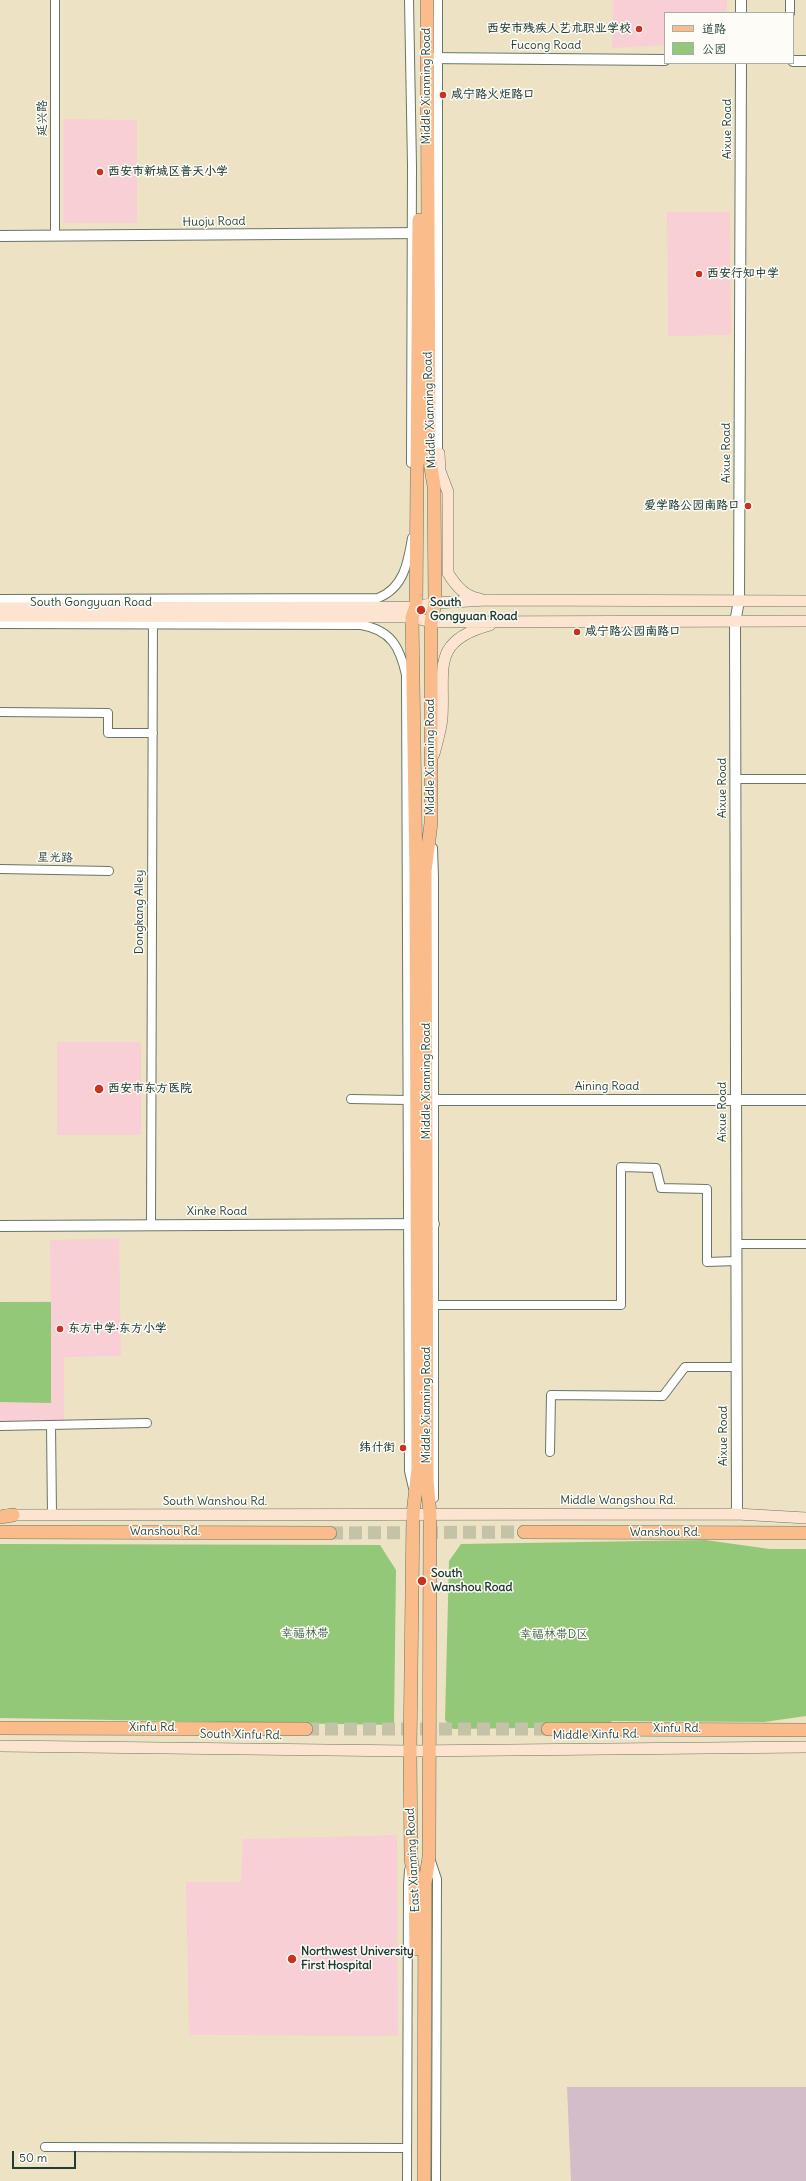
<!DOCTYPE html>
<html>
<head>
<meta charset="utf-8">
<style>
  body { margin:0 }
  #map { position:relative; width:806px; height:2181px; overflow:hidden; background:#ede3c4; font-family:Delius,"LXGW WenKai TC",sans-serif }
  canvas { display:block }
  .legend { position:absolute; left:664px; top:12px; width:130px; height:52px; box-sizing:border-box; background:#fdfcf7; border:1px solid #a4b0a9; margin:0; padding:5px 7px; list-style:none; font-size:12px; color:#1f3d34 }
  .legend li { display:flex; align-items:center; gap:8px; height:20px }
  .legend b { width:20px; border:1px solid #a4b0a9 }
  .scale { position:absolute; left:12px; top:2151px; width:64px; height:18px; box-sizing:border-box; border:2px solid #1f3d34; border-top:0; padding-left:5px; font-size:12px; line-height:14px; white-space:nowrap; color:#1f3d34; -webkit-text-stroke:3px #fdfcf7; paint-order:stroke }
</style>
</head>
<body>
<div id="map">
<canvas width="806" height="2181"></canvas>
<ul class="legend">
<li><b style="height:5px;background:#f9bc8a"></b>道路</li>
<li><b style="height:11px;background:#93c879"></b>公园</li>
</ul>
<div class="scale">50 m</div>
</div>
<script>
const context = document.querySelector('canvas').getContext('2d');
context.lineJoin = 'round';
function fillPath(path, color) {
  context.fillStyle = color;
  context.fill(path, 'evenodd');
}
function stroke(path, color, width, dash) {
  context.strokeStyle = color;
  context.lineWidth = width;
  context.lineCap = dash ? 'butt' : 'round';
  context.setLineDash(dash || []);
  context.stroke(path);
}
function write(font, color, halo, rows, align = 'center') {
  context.font = font + ' Delius,"LXGW WenKai TC",sans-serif';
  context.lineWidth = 3;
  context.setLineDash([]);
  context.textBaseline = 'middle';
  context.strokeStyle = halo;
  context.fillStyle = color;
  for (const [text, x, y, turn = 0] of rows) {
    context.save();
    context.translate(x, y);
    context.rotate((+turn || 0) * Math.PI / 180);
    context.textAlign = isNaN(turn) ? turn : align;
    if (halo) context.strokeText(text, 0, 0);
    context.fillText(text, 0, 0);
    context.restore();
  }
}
const built = new Path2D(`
  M613,0H727V13H665V45L612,48Z
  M63,119L137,120V223H63Z
  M667,212H730L731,335L668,336Z
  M57,1042H141V1135H57Z
  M119,1238L121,1356L64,1357V1420L0,1421V1302L51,1301L50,1240Z
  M397,1835L398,2036L189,2035L186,1882H241L243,1839Z`);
const industrial = new Path2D(`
  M567,2087H806V2181H571Z`);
const green = new Path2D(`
  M0,1302H51V1403L0,1402Z
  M705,1540L770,1549H806V1716L764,1722L612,1721L605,1727L453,1729L445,1720L449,1561L461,1544Z
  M0,1544L380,1545L396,1570L394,1725L0,1718Z`);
const primaryTunnel = new Path2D(`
  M330,1533L524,1532
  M306,1729H548`);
const minor = new Path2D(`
  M409,0L412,166L411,463
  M438,0V458
  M790,13V0
  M55,236V0
  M0,599L378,598C404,588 408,562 412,538
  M0,624L361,625C391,630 400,647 406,675
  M410,665L406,675L409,1471L413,1488
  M0,712L108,713V733H153
  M736,779H806
  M433,848L434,877V1498
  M0,869L109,871
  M351,1099L408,1100
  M151,1225L153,612
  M736,1244H806
  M434,1305H621V1167L656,1168L661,1188L707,1189V1262L736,1261
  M51,1425L52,1515
  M0,1426L147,1423
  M550,1452L551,1395L663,1396L685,1367H737
  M431,1861L437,1879L436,2181
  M45,2147L407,2148
  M407,2181L408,1884L409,1870`);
const tertiary = new Path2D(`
  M741,13V0
  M427,58L665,60
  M793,61H806
  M0,236L426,233
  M408,1100H806
  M0,1226L434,1224
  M737,1514L735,622L739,601L741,63`);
const secondary = new Path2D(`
  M439,453L440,471L448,492V573C455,585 465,597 480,599
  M0,608L416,607L435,603L487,600L806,601
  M0,616L412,617L431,622L806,621
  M434,754C437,742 441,730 442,718C445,669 430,641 490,625
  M5,1515L737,1514L806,1518
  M0,1746L410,1751L806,1747`);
const primary = new Path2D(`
  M0,1517L13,1515
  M0,1532L330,1533
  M524,1532L806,1533
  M0,1728L306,1729
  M548,1729L806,1730
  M416,1949L415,1883L411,1859L410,1751L413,1514L418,1469L416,873L412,617L416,607L419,220
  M424,2181L425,1883L429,1857L430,1515L427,1480L425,871L431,823V622L435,603L434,486L429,456L427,0`);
const markers = [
  [639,29,4,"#c8321e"],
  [443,95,4,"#c8321e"],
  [100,172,4,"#c8321e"],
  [699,274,4,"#c8321e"],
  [748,506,4,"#c8321e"],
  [421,610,5,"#c8321e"],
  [577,632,4,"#c8321e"],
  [99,1089,5,"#c8321e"],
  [60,1329,4,"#c8321e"],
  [403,1448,4,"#c8321e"],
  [422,1581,5,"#c8321e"],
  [292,1959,5,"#c8321e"]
];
const poiNames = [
  ["西安市残疾人艺术职业学校",631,29,"right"],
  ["咸宁路火炬路口",451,95],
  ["西安市新城区普天小学",108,172],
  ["西安行知中学",707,274],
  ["爱学路公园南路口",740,506,"right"],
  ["South",430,603],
  ["Gongyuan Road",430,617],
  ["咸宁路公园南路口",585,632],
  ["西安市东方医院",108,1089],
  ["东方中学·东方小学",68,1329],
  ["纬什街",395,1448,"right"],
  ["South",431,1574],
  ["Wanshou Road",431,1588],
  ["Northwest University",301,1952],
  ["First Hospital",301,1966]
];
const streetNames = [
  ["Fucong Road",546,46],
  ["Middle Xianning Road",427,86,-90],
  ["延兴路",43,118,-90],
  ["Aixue Road",728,129,-90],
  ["Huoju Road",214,222,-1],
  ["Middle Xianning Road",430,410,-92],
  ["Aixue Road",727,453,-90],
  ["South Gongyuan Road",91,603],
  ["Middle Xianning Road",431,757,-90],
  ["Aixue Road",723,788,-90],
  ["星光路",55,858,1],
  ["Dongkang Alley",140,912,-90],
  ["Middle Xianning Road",427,1081,-90],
  ["Aining Road",607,1087],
  ["Aixue Road",723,1112,-90],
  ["Xinke Road",217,1212],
  ["Middle Xianning Road",427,1405,-90],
  ["Aixue Road",724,1436,-90],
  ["Middle Wangshou Rd.",618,1501],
  ["South Wanshou Rd.",215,1502],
  ["Wanshou Rd.",165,1532],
  ["Wanshou Rd.",665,1533],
  ["Xinfu Rd.",153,1728],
  ["Xinfu Rd.",677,1729],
  ["South Xinfu Rd.",241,1735,1],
  ["Middle Xinfu Rd.",596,1735,-1],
  ["East Xianning Road",413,1860,-93]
];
const parkNames = [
  ["幸福林带",305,1634],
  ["幸福林带D区",554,1635]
];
fillPath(built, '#f7cfd4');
fillPath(industrial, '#d2bdc8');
fillPath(green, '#93c879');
stroke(primaryTunnel, '#c4c2a7', 13, [13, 6]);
stroke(minor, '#677766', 10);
stroke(tertiary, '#677766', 12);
stroke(secondary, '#677766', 12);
stroke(primary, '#677766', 14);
stroke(minor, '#fff', 8);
stroke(tertiary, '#fff', 10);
stroke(secondary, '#fde4d0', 11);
stroke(primary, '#f9bc8a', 13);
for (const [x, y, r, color] of markers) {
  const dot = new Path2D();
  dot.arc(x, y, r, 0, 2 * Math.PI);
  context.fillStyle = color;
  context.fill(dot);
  stroke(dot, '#fdfcf7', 1.5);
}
write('bold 12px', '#1f3d34', '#fdfcf7', poiNames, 'left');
write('12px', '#1f3d34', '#fdfcf7', streetNames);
write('12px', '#3c6045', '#fdfcf7', parkNames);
</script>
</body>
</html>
